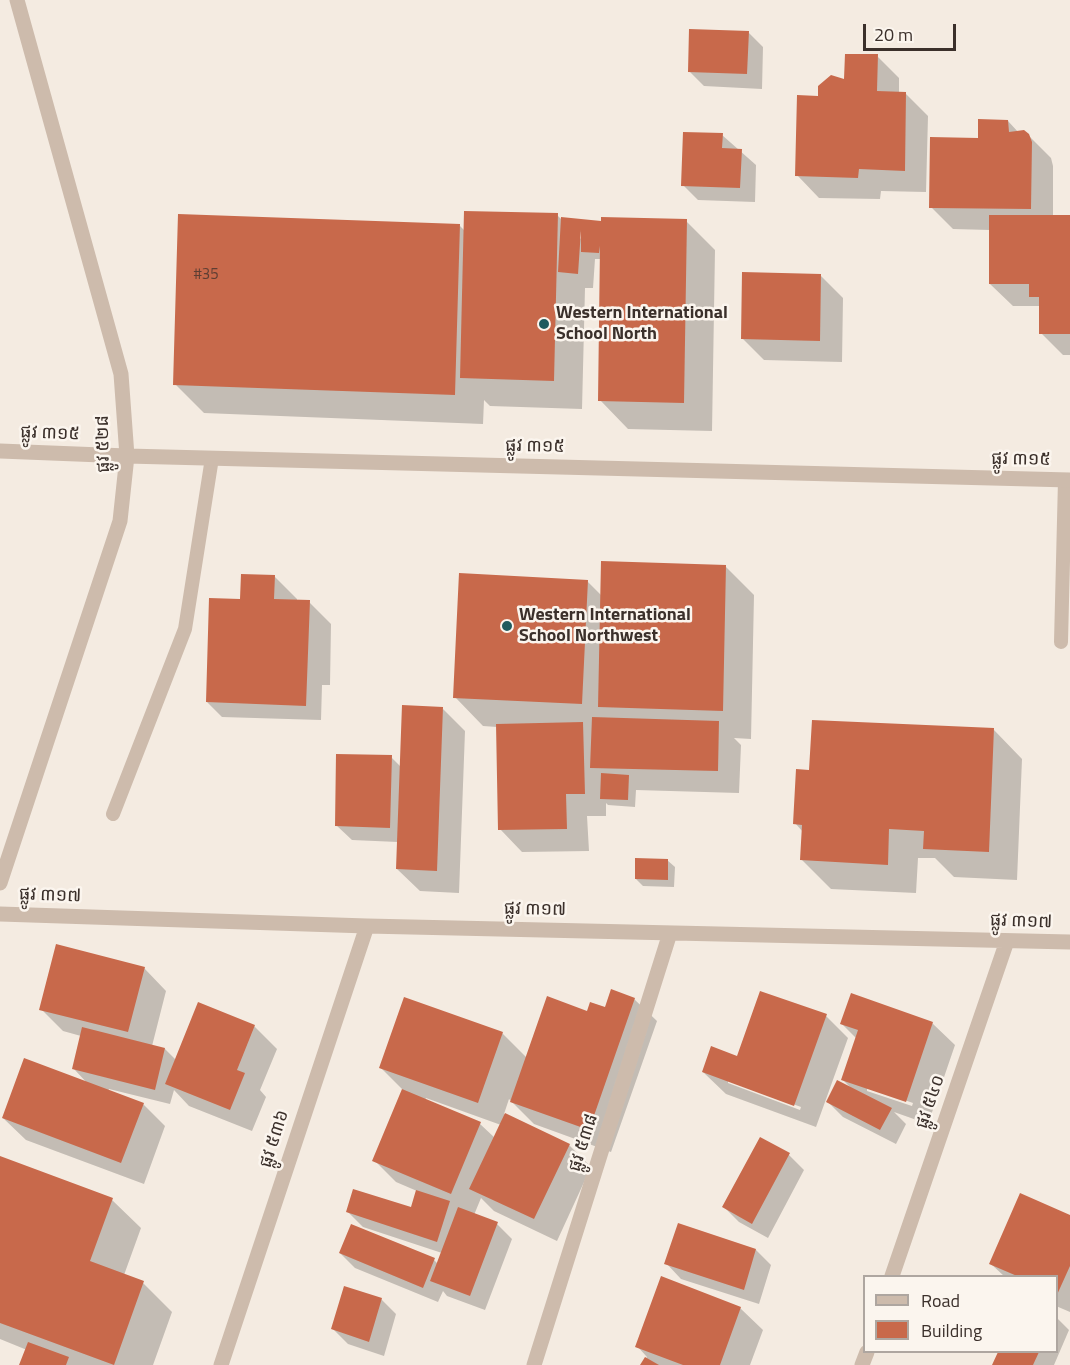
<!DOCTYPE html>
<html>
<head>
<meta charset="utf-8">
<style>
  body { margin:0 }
  #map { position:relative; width:1070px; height:1365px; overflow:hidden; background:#f4ebe1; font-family:"Titillium Web",sans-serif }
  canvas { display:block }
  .legend { position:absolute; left:863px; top:1275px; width:195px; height:78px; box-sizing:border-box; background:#fbf5ee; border:2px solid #aea6a0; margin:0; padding:8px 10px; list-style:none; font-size:18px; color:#3b302b }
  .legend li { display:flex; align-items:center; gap:12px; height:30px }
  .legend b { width:30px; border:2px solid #aea6a0 }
  .scale { position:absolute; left:863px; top:24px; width:93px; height:27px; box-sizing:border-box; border:3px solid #3b302b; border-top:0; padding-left:8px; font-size:18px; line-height:21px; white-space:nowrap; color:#3b302b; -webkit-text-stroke:4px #fbf5ee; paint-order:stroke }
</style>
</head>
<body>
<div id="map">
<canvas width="1070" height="1365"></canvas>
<ul class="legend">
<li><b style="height:8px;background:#cdbbac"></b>Road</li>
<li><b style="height:16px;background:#c8694b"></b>Building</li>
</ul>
<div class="scale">20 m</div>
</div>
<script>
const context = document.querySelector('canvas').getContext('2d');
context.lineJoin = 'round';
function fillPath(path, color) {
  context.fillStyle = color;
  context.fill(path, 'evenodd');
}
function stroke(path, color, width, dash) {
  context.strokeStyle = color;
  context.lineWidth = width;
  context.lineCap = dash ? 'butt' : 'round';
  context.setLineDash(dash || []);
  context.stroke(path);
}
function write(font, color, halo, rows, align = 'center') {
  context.font = font + ' "Titillium Web","Noto Sans Khmer",sans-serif';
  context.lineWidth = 5;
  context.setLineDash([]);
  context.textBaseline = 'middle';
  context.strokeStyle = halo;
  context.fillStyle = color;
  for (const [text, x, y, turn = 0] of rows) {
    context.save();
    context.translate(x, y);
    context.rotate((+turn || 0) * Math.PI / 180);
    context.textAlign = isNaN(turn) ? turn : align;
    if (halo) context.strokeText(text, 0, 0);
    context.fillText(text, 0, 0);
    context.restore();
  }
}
const shadow = new Path2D(`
  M748,32L763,47L762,89L704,86L689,71Z
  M877,56L899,78V93L906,94L928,116L926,192L881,191L880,199L819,198L797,175L819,97L845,82Z
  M1008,121L1019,133L1028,135L1051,158L1053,166V217H1070V355H1063L1041,333L1040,306H1013L990,284V230L953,229L931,207L980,140Z
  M722,135L756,165L755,202L698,200L683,185Z
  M557,215L561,219L582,221H686L715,250L712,431L628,429L600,400L602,259H595L593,288H585L582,409L490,406L484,400L483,424L204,413L175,384L460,226L465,231ZM579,232H582V240L579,237Z
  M821,276L843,298L842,362L764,360L742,338Z
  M725,566L754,595L751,739L734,738L741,745L739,793L636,790L635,807L608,805L606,803V816H587L589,851L522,852L500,829L497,727L483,726L455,697L587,581L602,596Z
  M274,576L297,599V602H309L331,624L330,685H322L321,720L222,717L207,702L241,600Z
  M443,709L465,731L459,893L420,891L397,869L398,842L352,840L336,825L391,757L401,767Z
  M994,730L1022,759L1017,880L954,877L935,858H918L916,893L831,889L802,860L803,832L795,823L811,771Z
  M667,860L675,867L674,887L643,886L636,879Z
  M144,968L166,991L152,1046L165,1049L176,1060L254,1026L277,1049L260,1090L266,1097L252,1131L189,1106L174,1090L170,1104L109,1089L108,1091L143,1104L165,1126L144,1184L26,1140L3,1118L88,1084L74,1069L81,1036L63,1031L41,1009Z
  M634,999L657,1021L611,1152L534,1124L509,1099L504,1114L569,1145L591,1167L557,1241L494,1211L481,1198L474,1215L497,1224L512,1239L485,1310L447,1296L443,1291L438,1302L355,1268L340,1253L434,1260L438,1264L442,1253L363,1227L348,1212L412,1209L417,1191L396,1182L374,1160L403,1090L381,1068L502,1033L527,1058L588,1013L606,1009ZM426,1098L501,1125L495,1138L480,1124L425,1100Z
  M826,1016L848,1038L816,1127L726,1094L703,1072L738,1058ZM728,1080L801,1107L800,1110L728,1083Z
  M932,1023L955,1045L928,1124L894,1112L906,1124L896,1144L843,1117L828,1102L850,1087L842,1079L856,1038L842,1024ZM867,1087L913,1103L912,1106L867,1091Z
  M760,1139L789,1155L804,1170L768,1238L739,1222L724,1207Z
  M0,1157L112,1200L141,1228L124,1275L143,1283L172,1312L153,1365H21L27,1350L0,1339Z
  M1070,1217V1312L1056,1306V1276H1004L991,1264Z
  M679,1225L756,1250L771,1265L759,1304L681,1279L666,1263Z
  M381,1299L396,1314L384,1356L348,1344L333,1329Z
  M740,1308L763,1330L750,1365H642L647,1357L637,1346Z
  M1056,1317L1069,1330L1054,1365H993L999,1352H1056Z`);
const building = new Path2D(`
  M689,29L749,31L747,74L688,72Z
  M845,54H878L877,91L906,92L905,171L859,169L858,178L795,176L797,95L818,96V86L831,75L844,79Z
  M978,119L1008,120L1009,132L1024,130L1029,134L1032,142L1031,209L929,208L930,137L978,138Z
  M683,132L723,133L722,148L742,149L740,188L681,186Z
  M464,211L558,213L554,381L460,378Z
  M178,214L460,224L455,395L173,385Z
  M989,215H1070V334H1039V297H1029V284H989Z
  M561,217L601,221V217L687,219L684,403L598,401L600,246L599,253L581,252V230L578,274L558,272Z
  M742,272L821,274L820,341L741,339Z
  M601,561L726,565L723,711L598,707Z
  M459,573L588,580L582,704L453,698Z
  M241,574L275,575L274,599L310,600L306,706L206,702L209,598L240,599Z
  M402,705L443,707L437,871L396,869Z
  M592,717L719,721L718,771L590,768Z
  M812,720L994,728L989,852L923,849L924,831L889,829L888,865L800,860L802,825L793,824L796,769L809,770Z
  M583,722L585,794H566L567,829L498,830L496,724Z
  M336,754L392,755L390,828L335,826Z
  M601,773L629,775L628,800L600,799Z
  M635,858L668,859V880L635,879Z
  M56,944L145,967L128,1032L39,1010Z
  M611,989L635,998L589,1130L510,1102L547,996L587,1011L590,1002L605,1007Z
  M760,991L827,1014L794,1106L702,1072L711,1046L737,1056Z
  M851,993L933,1022L906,1102L841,1080L858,1030L840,1024Z
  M404,997L503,1032L478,1103L379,1068Z
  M198,1002L255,1025L237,1070L245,1073L230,1110L165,1084Z
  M82,1027L165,1048L155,1090L72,1069Z
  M24,1058L144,1103L121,1163L2,1118Z
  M837,1080L892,1108L880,1130L826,1102Z
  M402,1089L481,1122L451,1194L372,1161Z
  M505,1113L570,1144L534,1219L469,1189Z
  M760,1137L790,1153L752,1224L722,1207Z
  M0,1156L113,1198L90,1261L144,1281L114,1365L0,1323Z
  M353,1189L411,1207L416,1190L450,1201L437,1242L346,1212Z
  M1020,1193L1070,1215V1266L1056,1297V1276H1017L989,1264Z
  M458,1207L498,1222L470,1296L430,1281Z
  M678,1223L756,1249L744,1290L664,1264Z
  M351,1224L435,1258L423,1288L339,1253Z
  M661,1276L741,1307L720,1365H683L635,1347Z
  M344,1286L382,1298L369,1342L331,1329Z
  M28,1342L69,1357L66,1365H19Z
  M998,1352H1039L1033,1365H992Z
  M645,1357L659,1365H640Z`);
const service = new Path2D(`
  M1061,642L1065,480
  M113,814L185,629L212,458`);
const minor = new Path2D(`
  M0,914L367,926L1070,942
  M892,1276L1007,941
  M221,1365L367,926
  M534,1365L670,933
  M862,1365L867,1352`);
const tertiary = new Path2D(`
  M0,451L127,456L1070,480
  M0,883L120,521L127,456L121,374L17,0`);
const markers = [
  [544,324,6,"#1f5a5e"],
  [507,626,6,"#1f5a5e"]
];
const numberNames = [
  ["#35",206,275]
];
const poiNames = [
  ["Western International",556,314],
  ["School North",556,335],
  ["Western International",519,616],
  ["School Northwest",519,637]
];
const streetNames = [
  ["ផ្លូវ ៣១៥",50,434,2],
  ["ផ្លូវ ៥២៨",104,444,-91],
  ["ផ្លូវ ៣១៥",535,447,1],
  ["ផ្លូវ ៣១៥",1021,460,1],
  ["ផ្លូវ ៣១៧",50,896,2],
  ["ផ្លូវ ៣១៧",535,910,1],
  ["ផ្លូវ ៣១៧",1021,922,2],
  ["ផ្លូវ ៥៤០",931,1102,-71],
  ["ផ្លូវ ៥៣៦",275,1139,-72],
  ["ផ្លូវ ៥៣៨",584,1143,-72]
];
fillPath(shadow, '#0003');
fillPath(building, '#c8694b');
stroke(service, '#cdbbac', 14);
stroke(minor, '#cdbbac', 15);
stroke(tertiary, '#cdbbac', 15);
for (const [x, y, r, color] of markers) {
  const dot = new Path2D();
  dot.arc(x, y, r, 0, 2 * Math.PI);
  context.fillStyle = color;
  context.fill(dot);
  stroke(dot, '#fbf5ee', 2);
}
write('15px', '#5e3e33', null, numberNames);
write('bold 18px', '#3b302b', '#fbf5ee', poiNames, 'left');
write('18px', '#3b302b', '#fbf5ee', streetNames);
</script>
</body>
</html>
